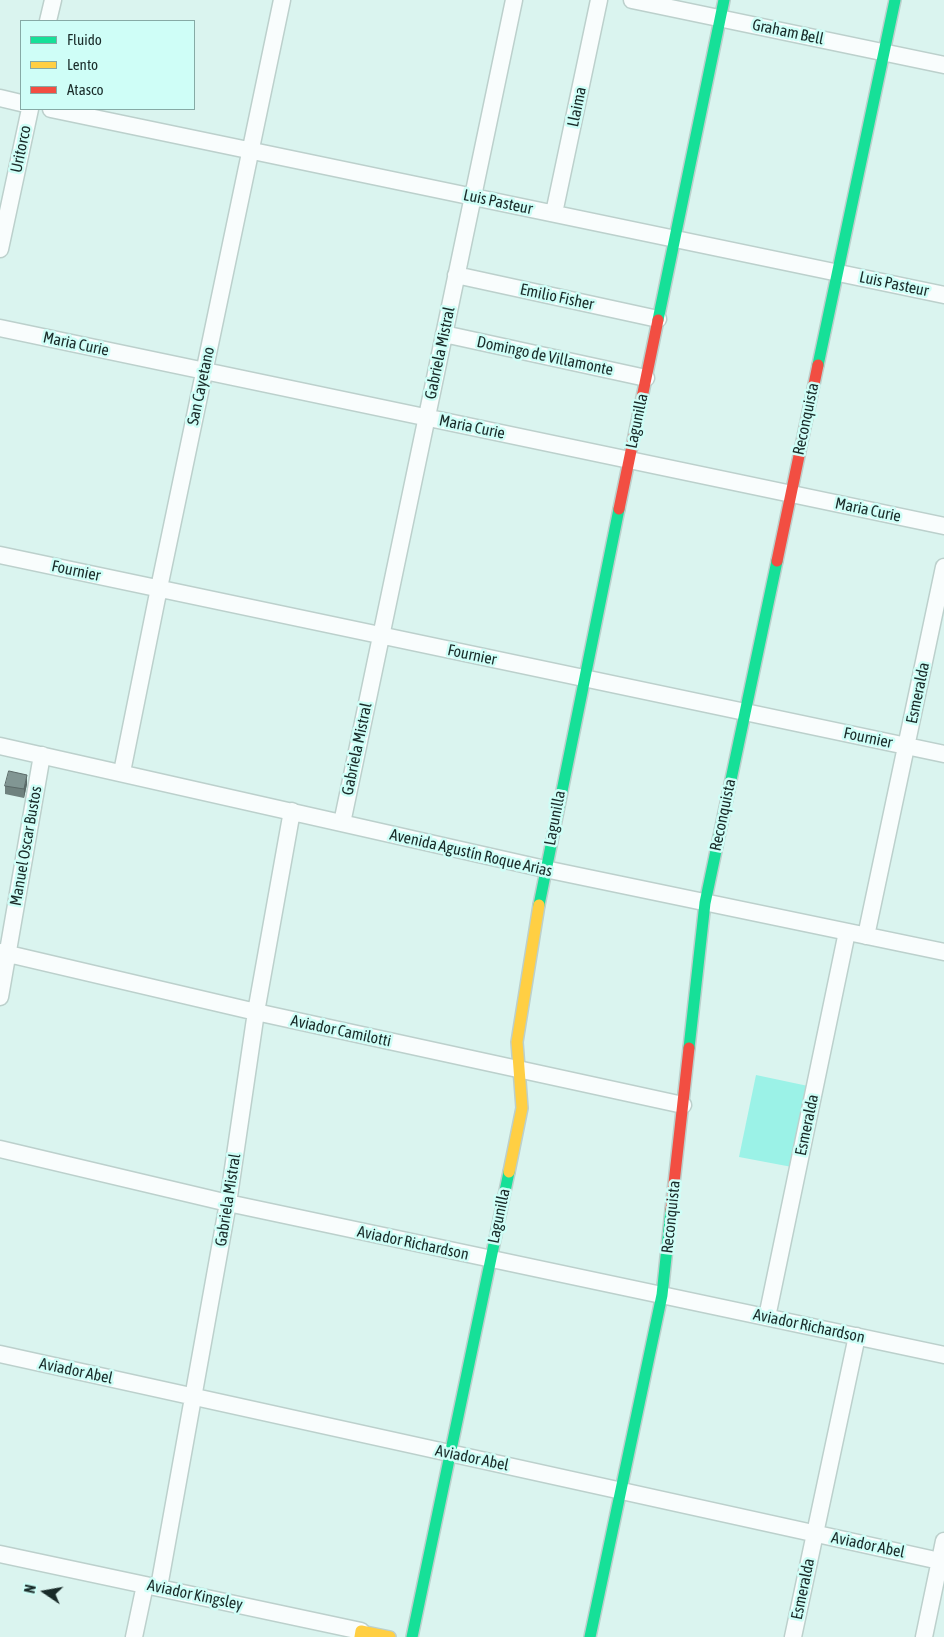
<!DOCTYPE html>
<html>
<head>
<meta charset="utf-8">
<style>
  body { margin:0 }
  #map { position:relative; width:944px; height:1637px; overflow:hidden; background:#daf4ef; font-family:"Asap Condensed",sans-serif }
  canvas { display:block }
  .legend { position:absolute; left:20px; top:20px; width:175px; height:90px; box-sizing:border-box; background:#cffef7; border:1px solid #86aaa5; margin:0; padding:6px 9px; list-style:none; font-size:15px; color:#192b29 }
  .legend li { display:flex; align-items:center; gap:10px; height:25px }
  .legend b { width:25px; border:1px solid #86aaa5 }
  .north { position:absolute; left:20px; top:1567px; width:50px; height:50px; -webkit-text-stroke:4px #cffef7; paint-order:stroke; rotate:282deg; font-size:14px; font-weight:700; line-height:20px; text-align:center; color:#192b29 }
  .north::after { content:''; display:block; margin:auto; width:18px; height:22px; background:#192b29; clip-path:polygon(50% 0,100% 100%,50% 72%,0 100%) }
</style>
</head>
<body>
<div id="map">
<canvas width="944" height="1637"></canvas>
<ul class="legend">
<li><b style="height:6px;background:#16e098"></b>Fluido</li>
<li><b style="height:6px;background:#ffcf43"></b>Lento</li>
<li><b style="height:6px;background:#f24e42"></b>Atasco</li>
</ul>
<div class="north">N</div>
</div>
<script>
const context = document.querySelector('canvas').getContext('2d');
context.lineJoin = 'round';
function fillPath(path, color) {
  context.fillStyle = color;
  context.fill(path, 'evenodd');
}
function stroke(path, color, width, dash) {
  context.strokeStyle = color;
  context.lineWidth = width;
  context.lineCap = dash ? 'butt' : 'round';
  context.setLineDash(dash || []);
  context.stroke(path);
}
function write(font, color, halo, rows, align = 'center') {
  context.font = font + ' "Asap Condensed",sans-serif';
  context.lineWidth = 5;
  context.setLineDash([]);
  context.textBaseline = 'middle';
  context.strokeStyle = halo;
  context.fillStyle = color;
  for (const [text, x, y, turn = 0] of rows) {
    context.save();
    context.translate(x, y);
    context.rotate((+turn || 0) * Math.PI / 180);
    context.textAlign = isNaN(turn) ? turn : align;
    if (halo) context.strokeText(text, 0, 0);
    context.fillText(text, 0, 0);
    context.restore();
  }
}
const green = new Path2D(`
  M756,1075L808,1086L792,1167L739,1157Z`);
const street = new Path2D(`
  M632,0L944,65
  M48,21L53,0
  M0,98L21,103
  M51,109L944,295
  M554,213L599,0
  M0,249L30,109
  M456,275L658,319
  M0,328L944,526
  M444,334L646,378
  M0,555L944,754
  M0,746L545,869L944,952
  M122,772L159,588L282,0
  M342,823L514,0
  M866,936L944,567
  M0,952L256,1012L683,1105
  M0,997L42,755
  M0,1149L228,1203L944,1355
  M767,1317L847,932
  M0,1354L944,1562
  M0,1554L361,1631
  M159,1587L228,1203L256,1012L292,811
  M134,1637L145,1585
  M793,1637L857,1336
  M924,1637L944,1541`);
const fast = new Path2D(`
  M658,320L724,0
  M818,365L895,0
  M539,905L619,509
  M689,1048L705,903L777,561
  M412,1637L509,1172
  M590,1637L662,1295L671,1210`);
const slow = new Path2D(`
  M509,1172L522,1108L517,1042L539,905
  M360,1637L361,1631L390,1637`);
const jam = new Path2D(`
  M619,509L658,320
  M777,561L818,365
  M671,1210L689,1048`);
const wall = new Path2D(`
  M27,784L24,798L5,794V786Z`);
const shadedWall = new Path2D(`
  M27,775V784L24,798V789Z`);
const building = new Path2D(`
  M9,771L27,775L24,789L5,786Z`);
const streetNames = [
  ["Graham Bell",788,32,12],
  ["Llaima",577,107,-78],
  ["Uritorco",21,149,-78],
  ["Luis Pasteur",498,202,12],
  ["Luis Pasteur",894,284,12],
  ["Emilio Fisher",557,297,12],
  ["Maria Curie",76,344,12],
  ["Gabriela Mistral",440,353,-78],
  ["Domingo de Villamonte",545,356,12],
  ["San Cayetano",201,386,-78],
  ["Reconquista",806,419,-78],
  ["Lagunilla",637,421,-78],
  ["Maria Curie",472,427,12],
  ["Maria Curie",868,510,12],
  ["Fournier",76,571,12],
  ["Fournier",472,655,12],
  ["Esmeralda",918,693,-78],
  ["Fournier",868,738,12],
  ["Gabriela Mistral",357,749,-78],
  ["Reconquista",723,815,-78],
  ["Lagunilla",555,818,-79],
  ["Manuel Oscar Bustos",26,846,-80],
  ["Avenida Agustín Roque Arias",471,853,13],
  ["Aviador Camilotti",341,1031,12],
  ["Esmeralda",807,1125,-78],
  ["Gabriela Mistral",228,1200,-81],
  ["Lagunilla",499,1216,-78],
  ["Reconquista",671,1217,-84],
  ["Aviador Richardson",413,1243,12],
  ["Aviador Richardson",809,1326,12],
  ["Aviador Abel",76,1371,12],
  ["Aviador Abel",472,1458,12],
  ["Aviador Abel",868,1545,12],
  ["Esmeralda",803,1589,-78],
  ["Aviador Kingsley",195,1595,12]
];
fillPath(green, '#9bf2e7');
stroke(street, '#bcd0cc', 19);
stroke(fast, '#bcd0cc', 14);
stroke(slow, '#bcd0cc', 14);
stroke(jam, '#bcd0cc', 14);
stroke(street, '#f9fdfd', 16);
stroke(fast, '#16e098', 11);
stroke(slow, '#ffcf43', 11);
stroke(jam, '#f24e42', 11);
fillPath(wall, '#6f817e');
fillPath(shadedWall, '#5a6967');
fillPath(building, '#819693');
stroke(building, '#5a6967', 1);
write('16px', '#192b29', '#cffef7', streetNames);
</script>
</body>
</html>
